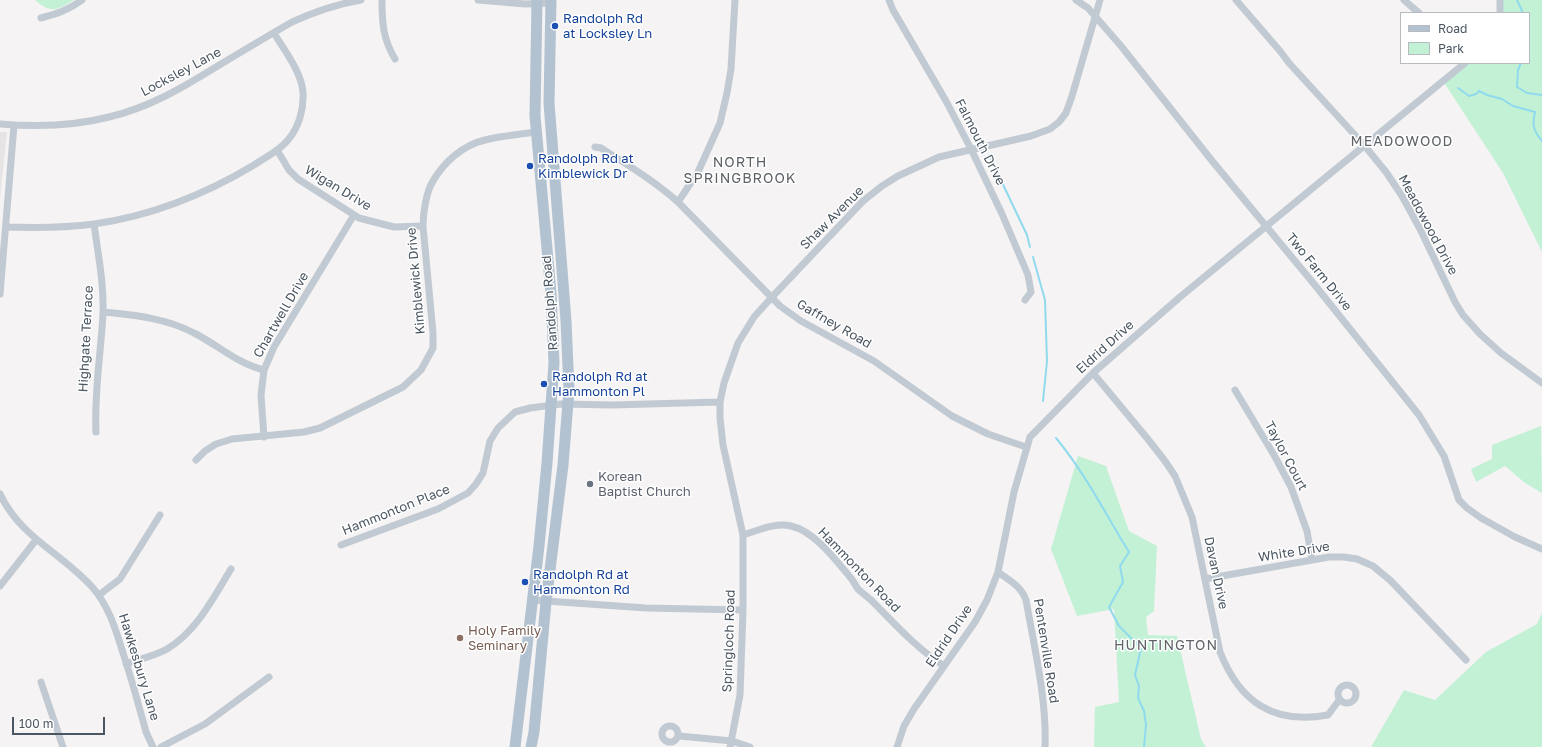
<!DOCTYPE html>
<html>
<head>
<meta charset="utf-8">
<style>
  body { margin:0 }
  #map { position:relative; width:1542px; height:747px; overflow:hidden; background:#f5f3f3; font-family:"Golos Text",sans-serif }
  canvas { display:block }
  .legend { position:absolute; left:1400px; top:12px; width:130px; height:52px; box-sizing:border-box; background:#fff; border:1px solid #b7bbc0; margin:0; padding:5px 7px; list-style:none; font-size:12px; color:#4a5661 }
  .legend li { display:flex; align-items:center; gap:8px; height:20px }
  .legend b { width:20px; border:1px solid #b7bbc0 }
  .scale { position:absolute; left:12px; top:717px; width:93px; height:18px; box-sizing:border-box; border:2px solid #4a5661; border-top:0; padding-left:5px; font-size:12px; line-height:14px; white-space:nowrap; color:#4a5661; -webkit-text-stroke:3px #fff; paint-order:stroke }
</style>
</head>
<body>
<div id="map">
<canvas width="1542" height="747"></canvas>
<ul class="legend">
<li><b style="height:5px;background:#b3c2d1"></b>Road</li>
<li><b style="height:11px;background:#c3f1d5"></b>Park</li>
</ul>
<div class="scale">100 m</div>
</div>
<script>
const context = document.querySelector('canvas').getContext('2d');
context.lineJoin = 'round';
function fillPath(path, color) {
  context.fillStyle = color;
  context.fill(path, 'evenodd');
}
function stroke(path, color, width, dash) {
  context.strokeStyle = color;
  context.lineWidth = width;
  context.lineCap = dash ? 'butt' : 'round';
  context.setLineDash(dash || []);
  context.stroke(path);
}
function write(font, color, halo, rows, align = 'center') {
  context.font = font + ' "Golos Text",sans-serif';
  context.lineWidth = 3;
  context.setLineDash([]);
  context.textBaseline = 'middle';
  context.strokeStyle = halo;
  context.fillStyle = color;
  for (const [text, x, y, turn = 0] of rows) {
    context.save();
    context.translate(x, y);
    context.rotate((+turn || 0) * Math.PI / 180);
    context.textAlign = isNaN(turn) ? turn : align;
    if (halo) context.strokeText(text, 0, 0);
    context.fillText(text, 0, 0);
    context.restore();
  }
}
const education = new Path2D(`
  M0,132H7L0,199Z`);
const green = new Path2D(`
  M35,0H74C58,10 51,14 35,0Z
  M1500,0H1542V252L1503,173L1443,81L1465,63H1529V13H1500Z
  M1541,426L1542,493L1525,483L1505,466L1476,482L1471,469L1492,459V445Z
  M1078,456L1106,466L1129,531L1157,546L1154,611L1146,617L1148,635L1177,636L1201,739L1206,747H1094L1095,707L1119,702L1114,609L1077,616L1051,549Z
  M1542,612V747H1371L1404,690L1435,700L1486,652L1537,624Z`);
const stream = new Path2D(`
  M1517,0L1523,13
  M1521,63L1518,70L1517,87L1527,93L1542,95
  M1458,88L1469,96L1476,94L1479,91L1487,95L1502,99L1513,106L1535,112C1532,125 1533,130 1542,141
  M989,155L1027,235L1030,247
  M1033,257L1045,300L1047,361L1043,401
  M1056,438C1085,473 1105,513 1129,552L1120,566L1123,582L1109,607L1119,626L1141,648L1135,675L1139,686L1138,698L1144,711L1146,725L1144,747`);
const minor = new Path2D(`
  M382,0C382,23 383,39 395,59
  M478,0L525,4L551,3
  M889,0L893,10L946,101L971,149L1002,214L1028,275L1031,292L1025,300
  M1076,0L1088,8L1121,46L1213,162L1314,284L1419,415L1444,456L1459,500L1467,508L1481,518L1515,537L1542,549
  M1236,0L1280,51L1289,63L1364,145L1386,172L1402,196L1420,229L1455,302L1463,315L1480,334L1501,353L1542,383
  M1404,0L1419,13
  M1500,13V0
  M41,18C56,14 69,10 82,0
  M0,124C36,127 74,126 109,117C148,108 182,88 216,67C241,52 266,37 292,22C314,12 337,4 361,0
  M595,147L601,148C628,165 654,181 678,202L780,306L801,321L874,361L952,416L988,434L1026,447
  M277,150L289,170L298,179L359,218L394,227L423,226
  M678,202L698,172L720,123L727,93L731,69L735,0
  M94,224C98,254 104,283 103,313C101,353 94,392 96,432
  M6,227C36,228 64,228 94,224C151,216 204,195 254,165C266,157 279,151 288,140C299,127 304,109 303,92C301,71 284,50 274,33
  M0,294L14,125
  M103,312C134,315 166,318 194,333C218,345 238,364 264,370
  M1093,373L1147,438L1165,461L1175,476L1192,517L1220,652C1240,702 1273,725 1328,715L1340,699
  M1235,390L1274,455L1291,487L1307,531L1312,560
  M264,437L261,395L264,370L274,347L354,215
  M196,460L205,451L216,444L232,439L304,432L320,428L403,387L421,370L433,348V333L423,226C423,214 426,192 433,181C444,162 463,145 485,140C502,136 520,134 537,132
  M0,494C21,538 62,553 93,588C110,608 116,631 124,656C132,681 139,706 146,732L153,747
  M743,535C757,531 776,522 791,526C814,531 835,559 850,577C853,580 855,585 858,589C862,593 868,597 872,601C896,625 915,647 944,666
  M341,545L438,509L468,493L476,484L483,473L490,441L498,428L515,412L530,408L561,404L612,405L720,402
  M998,572C1009,580 1021,586 1026,600C1034,646 1047,700 1045,747
  M1205,579L1329,557H1344L1357,559L1373,566L1391,581L1466,660
  M0,586L36,540
  M99,595L120,579L160,515
  M532,600L646,608L743,610
  M126,664C139,659 155,656 167,649C197,631 213,598 231,569
  M41,682L63,747
  M1338 694a9 9 0 1 1 18 0a9 9 0 1 1-18 0Z
  M662 734a8 8 0 1 1 16 0a8 8 0 1 1-16 0Z
  M679,736L732,741L750,747
  M161,747L205,724L269,677
  M730,747L740,695L743,610V535L723,445L720,418V402L724,383L738,343L754,317L772,297L863,201L882,186L898,176L939,157L1031,136L1050,129L1059,122L1066,113L1072,96L1100,0
  M897,747L904,726L914,709L975,622L987,600L998,572L1014,492L1030,437L1093,373L1180,297L1465,63`);
const primary = new Path2D(`
  M515,747L539,546L547,463L554,363L551,293L535,116L537,0
  M531,747L534,732L546,602L563,465L569,390L566,321L549,103L551,0`);
const markers = [
  [555,26,4,"#1a4fb4"],
  [530,166,4,"#1a4fb4"],
  [544,384,4,"#1a4fb4"],
  [590,484,4,"#6b7280"],
  [525,582,4,"#1a4fb4"],
  [460,638,4,"#8d6e63"]
];
const transitNames = [
  ["Randolph Rd",563,19],
  ["at Locksley Ln",563,34],
  ["Randolph Rd at",538,159],
  ["Kimblewick Dr",538,174],
  ["Randolph Rd at",552,377],
  ["Hammonton Pl",552,392],
  ["Randolph Rd at",533,575],
  ["Hammonton Rd",533,590]
];
const streetNames = [
  ["Locksley Lane",181,72,-28],
  ["Falmouth Drive",980,142,63],
  ["Wigan Drive",338,188,31],
  ["Shaw Avenue",832,218,-45],
  ["Meadowood Drive",1428,225,62],
  ["Two Farm Drive",1319,272,51],
  ["Kimblewick Drive",416,281,-95],
  ["Randolph Road",550,303,-94],
  ["Chartwell Drive",281,315,-60],
  ["Gaffney Road",834,324,30],
  ["Highgate Terrace",86,339,-87],
  ["Eldrid Drive",1105,347,-42],
  ["Taylor Court",1286,456,62],
  ["Hammonton Place",396,510,-22],
  ["White Drive",1294,552,-9],
  ["Hammonton Road",859,570,46],
  ["Davan Drive",1216,573,78],
  ["Eldrid Drive",949,636,-56],
  ["Springloch Road",729,641,-88],
  ["Pentenville Road",1046,651,81],
  ["Hawkesbury Lane",139,667,73]
];
const worshipNames = [
  ["Korean",598,477],
  ["Baptist Church",598,492]
];
const educationNames = [
  ["Holy Family",468,631],
  ["Seminary",468,646]
];
const neighbourhoodNames = [
  ["MEADOWOOD",1402,142],
  ["NORTH",740,163],
  ["SPRINGBROOK",740,179],
  ["HUNTINGTON",1166,646]
];
fillPath(education, '#e6e4e5');
fillPath(green, '#c3f1d5');
stroke(stream, '#90daee', 2);
stroke(minor, '#c1cad2', 7);
stroke(primary, '#b3c2d1', 11);
for (const [x, y, r, color] of markers) {
  const dot = new Path2D();
  dot.arc(x, y, r, 0, 2 * Math.PI);
  context.fillStyle = color;
  context.fill(dot);
  stroke(dot, '#fff', 1.5);
}
write('13px', '#164399', '#fff', transitNames, 'left');
write('13px', '#4a5661', '#fff', streetNames);
write('13px', '#5b616d', '#fff', worshipNames, 'left');
write('13px', '#785e54', '#fff', educationNames, 'left');
context.letterSpacing = '1px';
write('14px', '#5f6368', '#fff', neighbourhoodNames);
context.letterSpacing = '0px';
</script>
</body>
</html>
